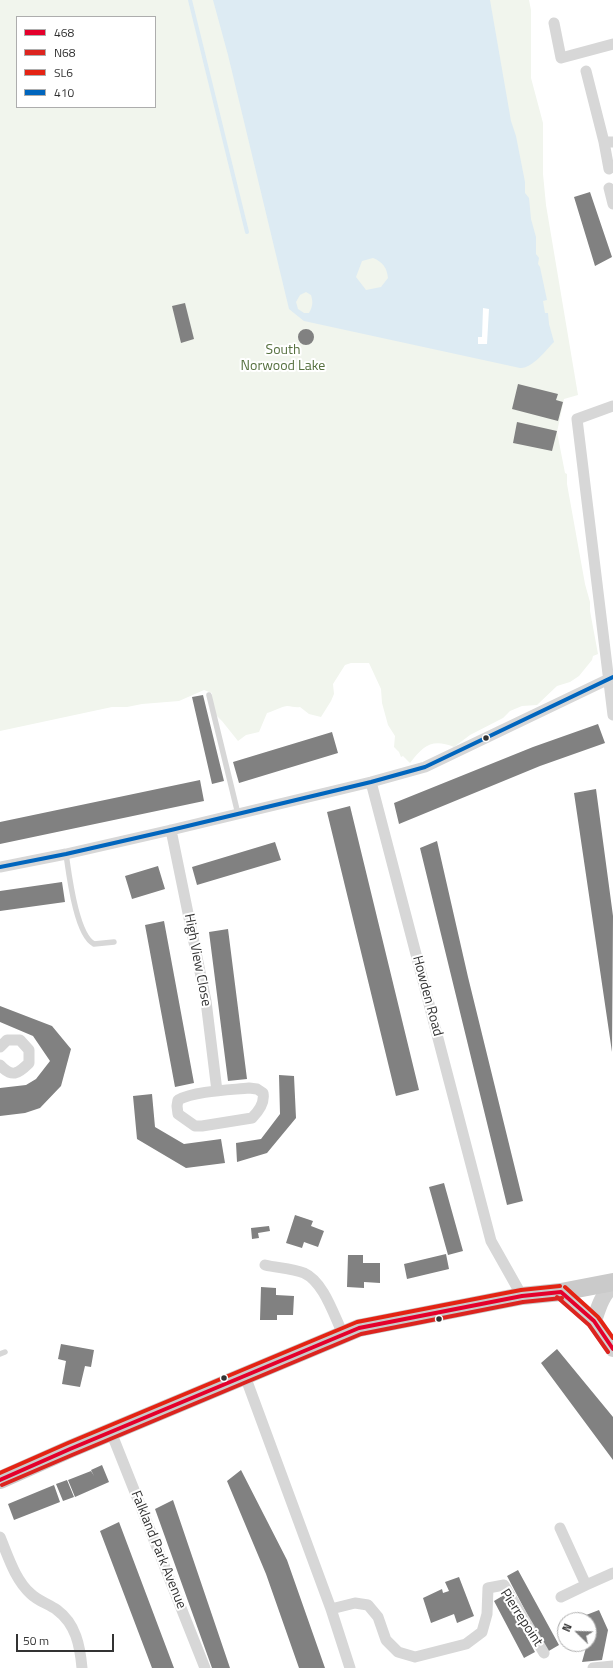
<!DOCTYPE html>
<html>
<head>
<meta charset="utf-8">
<style>
  body { margin:0 }
  #map { position:relative; width:613px; height:1668px; overflow:hidden; background:#fff; font-family:"Titillium Web",sans-serif }
  canvas { display:block }
  .legend { position:absolute; left:16px; top:16px; width:140px; height:92px; box-sizing:border-box; background:#fff; border:1px solid #adadad; margin:0; padding:5px 7px; list-style:none; font-size:12px; color:#333 }
  .legend li { display:flex; align-items:center; gap:8px; height:20px }
  .legend b { width:20px; border:1px solid #adadad }
  .north { position:absolute; left:557px; top:1612px; width:40px; height:40px; box-sizing:border-box; background:#fff; border:1px solid #adadad; border-radius:50%; rotate:293deg; font-size:11px; font-weight:700; line-height:16px; text-align:center; color:#333 }
  .north::after { content:''; display:block; margin:auto; width:14px; height:18px; background:#7a7a7a; clip-path:polygon(50% 0,100% 100%,50% 72%,0 100%) }
  .scale { position:absolute; left:16px; top:1634px; width:98px; height:18px; box-sizing:border-box; border:2px solid #333; border-top:0; padding-left:5px; font-size:12px; line-height:14px; white-space:nowrap; color:#333; -webkit-text-stroke:3px #fff; paint-order:stroke }
</style>
</head>
<body>
<div id="map">
<canvas width="613" height="1668"></canvas>
<ul class="legend">
<li><b style="height:5px;background:#e4002b"></b>468</li>
<li><b style="height:5px;background:#dc241f"></b>N68</li>
<li><b style="height:5px;background:#e42313"></b>SL6</li>
<li><b style="height:5px;background:#0065bd"></b>410</li>
</ul>
<div class="north">N</div>
<div class="scale">50 m</div>
</div>
<script>
const context = document.querySelector('canvas').getContext('2d');
context.lineJoin = 'round';
function fillPath(path, color) {
  context.fillStyle = color;
  context.fill(path, 'evenodd');
}
function stroke(path, color, width, dash) {
  context.strokeStyle = color;
  context.lineWidth = width;
  context.lineCap = dash ? 'butt' : 'round';
  context.setLineDash(dash || []);
  context.stroke(path);
}
function write(font, color, halo, rows, align = 'center') {
  context.font = font + ' "Titillium Web",sans-serif';
  context.lineWidth = 4;
  context.setLineDash([]);
  context.textBaseline = 'middle';
  context.strokeStyle = halo;
  context.fillStyle = color;
  for (const [text, x, y, turn = 0] of rows) {
    context.save();
    context.translate(x, y);
    context.rotate((+turn || 0) * Math.PI / 180);
    context.textAlign = isNaN(turn) ? turn : align;
    if (halo) context.strokeText(text, 0, 0);
    context.fillText(text, 0, 0);
    context.restore();
  }
}
const green = new Path2D(`
  M0,0H529L531,10V78L543,123V174L546,205L578,395L564,399L557,432L565,473L567,474V484L585,584L590,602V611L598,654L593,656L592,660L579,676L570,682L557,686L537,705L522,706L510,711L503,718L470,735L454,747C432,738 423,746 410,763L403,756L401,757L399,752L394,747L395,736L388,725L382,703L381,689L369,663H351L345,665L333,684L334,694L331,701L321,717L309,714L300,707C295,708 292,706 287,706C280,707 274,711 267,713L259,732L246,735L238,741L222,721L211,710L212,693L204,690L179,701L142,704L127,707H112L0,731ZM17,17H155V107H17Z`);
const water = new Path2D(`
  M213,0H490L511,121L516,136L525,182V193L529,198L531,219L536,237V254L539,258L538,264L540,267L547,300L543,301L545,313H548L549,324L554,342C546,350 532,369 520,368L304,321L289,309L228,55ZM373,258C383,262 387,268 388,278L381,287L366,290L356,277L362,261ZM306,292L311,295C313,302 313,306 309,313H304L298,309L296,302L300,295Z`);
const pier = new Path2D(`
  M483,308L489,309L487,344H478V337H482Z`);
const stream = new Path2D(`
  M190,0L247,232`);
const building = new Path2D(`
  M590,192L612,257L595,266L574,197Z
  M185,303L194,339L181,343L172,306Z
  M298 337a8 8 0 1 1 16 0a8 8 0 1 1-16 0Z
  M518,384L558,394L556,400L563,402L558,421L512,409Z
  M517,422L557,431L552,451L513,443Z
  M203,695L224,781L212,784L192,697Z
  M598,724L605,743L540,766L399,824L394,803L533,747Z
  M332,732L338,753L239,783L233,762Z
  M200,780L204,801L0,844V822Z
  M596,789L613,916L612,1052L574,793Z
  M350,806L419,1090L396,1096L327,812Z
  M437,841L468,977L523,1201L507,1205L420,848Z
  M275,842L281,860L197,885L192,867Z
  M158,866L165,889L132,899L125,876Z
  M62,882L65,902L0,911V891Z
  M164,921L194,1083L175,1087L145,925Z
  M228,929L247,1079L228,1081L209,932Z
  M0,1006L52,1026L71,1049L61,1086L40,1108L25,1113L0,1116V1088L26,1085L36,1079L50,1061L33,1036L0,1022Z
  M279,1075L294,1076L296,1118L267,1153L237,1162L236,1143L261,1139L280,1114Z
  M152,1094L155,1127L184,1144L221,1139L225,1163L186,1168L137,1139L133,1096Z
  M444,1183L463,1251L448,1255L429,1187Z
  M295,1215L313,1221L311,1226L324,1231L318,1247L304,1242L302,1248L286,1243Z
  M269,1226L270,1231L258,1233L259,1238L252,1239L251,1228Z
  M446,1254L449,1269L407,1279L404,1264Z
  M348,1255H363V1263H380V1283L364,1282V1288L347,1287Z
  M261,1287L276,1288V1295L294,1296L293,1315H277V1320H260Z
  M61,1344L94,1350L91,1367L85,1366L80,1387L62,1384L66,1361L58,1359Z
  M557,1349L613,1417V1460L541,1363Z
  M102,1465L109,1482L75,1497L68,1480L91,1471L94,1476L91,1470Z
  M241,1470L287,1560L325,1668H299L266,1574L227,1481Z
  M67,1480L74,1497L63,1501L56,1484Z
  M54,1485L60,1502L14,1520L8,1504Z
  M173,1500L230,1668H212L155,1509Z
  M119,1522L174,1668H152L100,1531Z
  M518,1570L559,1645L547,1652L507,1576Z
  M459,1577L474,1616L457,1623L454,1614L431,1623L423,1598L442,1589L443,1593L449,1591L445,1582Z
  M504,1595L535,1652L524,1658L494,1601Z
  M599,1610L608,1630L602,1660L582,1662L587,1644H589V1620H583L581,1617Z`);
const service = new Path2D(`
  M209,695L238,814
  M66,854C69,874 76,935 94,944L114,942
  M0,1354L5,1352`);
const minor = new Path2D(`
  M554,23L561,58L613,44
  M586,71L604,142H613
  M604,142L609,169
  M609,188L613,204
  M613,406L577,419L613,715
  M371,782L491,1241L522,1296
  M171,830L206,1001L217,1091
  M0,867L66,854L171,830L371,782L425,767L613,677
  M0,1047L7,1040H20L29,1050V1063C18,1074 12,1078 0,1065
  M249,1088L257,1089L263,1093C265,1103 259,1111 252,1118L202,1126H195L178,1114L177,1106L178,1100C195,1091 230,1090 249,1088Z
  M265,1265C277,1268 292,1268 304,1273C324,1282 334,1316 343,1334
  M245,1376L331,1609L350,1668
  M111,1432L205,1668
  M560,1528L586,1585L613,1573
  M0,1537C8,1556 15,1580 31,1594C38,1601 49,1604 57,1610C76,1624 80,1646 82,1668
  M561,1597L586,1585
  M331,1609L355,1603L368,1605L378,1617L386,1640L398,1652L415,1657L466,1644L482,1632L487,1614L488,1588L504,1585L544,1653
  M593,1668L613,1666`);
const secondary = new Path2D(`
  M561,1292L594,1321L613,1349
  M594,1321C598,1309 602,1294 613,1286`);
const primary = new Path2D(`
  M0,1480L70,1449L359,1328L522,1296L561,1292L613,1282`);
const bus1 = new Path2D(`
  M561,1292L594,1321L613,1349
  M0,1480L70,1449L359,1328L522,1296L561,1292`);
const bus2 = new Path2D(`
  M557,1297L589,1325L608,1352
  M2,1485L72,1455L361,1334L523,1302L562,1298`);
const bus3 = new Path2D(`
  M565,1287L598,1317L613,1338
  M0,1473L68,1443L357,1322L521,1290L560,1286`);
const bus4 = new Path2D(`
  M0,867L66,854L171,830L371,782L425,767L613,677`);
const markers = [
  [486,738,3.5,"#333"],
  [439,1319,3.5,"#333"],
  [224,1378,3.5,"#333"]
];
const parkNames = [
  ["South",283,351],
  ["Norwood Lake",283,367]
];
const streetNames = [
  ["High View Close",197,960,79],
  ["Howden Road",427,996,75],
  ["Falkland Park Avenue",158,1550,68],
  ["Pierrepoint",521,1618,57]
];
fillPath(green, '#f1f5ed');
fillPath(water, '#ddebf3');
fillPath(pier, '#fff');
stroke(stream, '#ddebf3', 4);
fillPath(building, '#818181');
stroke(service, '#d7d7d7', 5.5);
stroke(minor, '#d7d7d7', 11);
stroke(secondary, '#d0d0d0', 16);
stroke(primary, '#cacaca', 18);
stroke(bus1, '#e4002b', 4);
stroke(bus2, '#dc241f', 4);
stroke(bus3, '#e42313', 4);
stroke(bus4, '#0065bd', 4);
for (const [x, y, r, color] of markers) {
  const dot = new Path2D();
  dot.arc(x, y, r, 0, 2 * Math.PI);
  context.fillStyle = color;
  context.fill(dot);
  stroke(dot, '#fff', 1.5);
}
write('14px', '#56703f', '#fff', parkNames);
write('14px', '#333', '#fff', streetNames);
</script>
</body>
</html>
